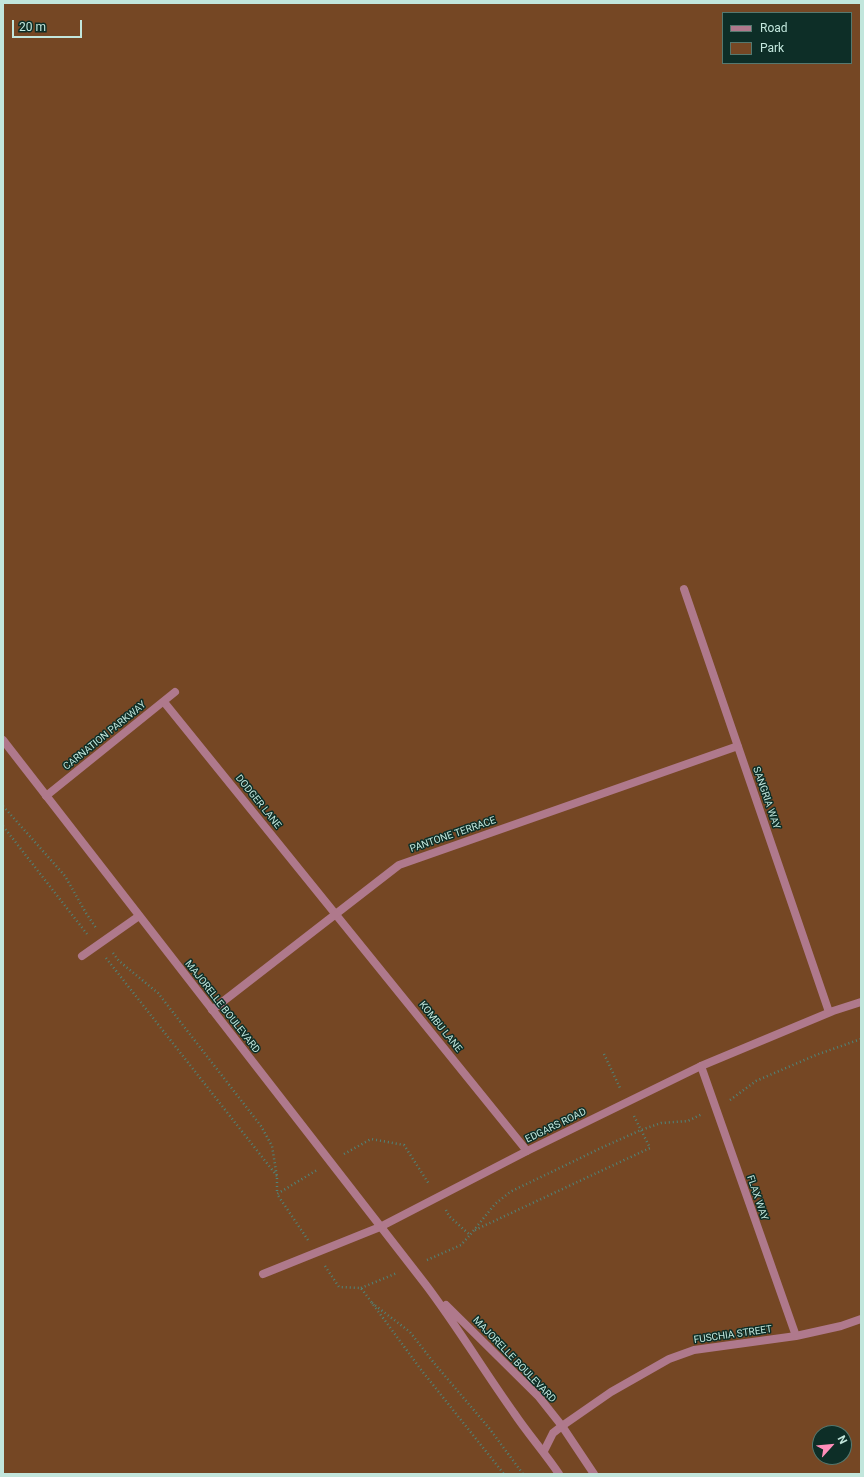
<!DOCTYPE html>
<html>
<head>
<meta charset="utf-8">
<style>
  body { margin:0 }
  #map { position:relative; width:864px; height:1477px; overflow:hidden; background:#0b4c3f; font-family:Roboto,sans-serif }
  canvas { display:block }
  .frame { position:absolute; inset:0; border:4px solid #c2e6dc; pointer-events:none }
  .legend { position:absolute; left:722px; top:12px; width:130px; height:52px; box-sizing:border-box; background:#0d2e27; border:1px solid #55786f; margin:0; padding:5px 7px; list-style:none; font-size:12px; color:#c2e6dc }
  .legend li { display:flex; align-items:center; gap:8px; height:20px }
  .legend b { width:20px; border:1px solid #55786f }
  .north { position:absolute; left:812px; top:1425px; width:40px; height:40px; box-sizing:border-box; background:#0d2e27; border:1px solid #55786f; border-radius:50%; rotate:63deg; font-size:11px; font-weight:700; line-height:16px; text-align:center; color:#c2e6dc }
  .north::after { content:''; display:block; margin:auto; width:14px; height:18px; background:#ff8eba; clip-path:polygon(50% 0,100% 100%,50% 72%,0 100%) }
  .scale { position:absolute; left:12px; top:20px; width:70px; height:18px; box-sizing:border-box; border:2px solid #c2e6dc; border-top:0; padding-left:5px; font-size:12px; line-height:14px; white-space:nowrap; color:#c2e6dc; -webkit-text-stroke:3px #0d2e27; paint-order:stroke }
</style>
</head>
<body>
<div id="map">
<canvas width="864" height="1477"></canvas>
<div class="frame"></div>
<ul class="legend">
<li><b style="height:5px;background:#af798c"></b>Road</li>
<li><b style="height:11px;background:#754724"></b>Park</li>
</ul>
<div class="north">N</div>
<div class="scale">20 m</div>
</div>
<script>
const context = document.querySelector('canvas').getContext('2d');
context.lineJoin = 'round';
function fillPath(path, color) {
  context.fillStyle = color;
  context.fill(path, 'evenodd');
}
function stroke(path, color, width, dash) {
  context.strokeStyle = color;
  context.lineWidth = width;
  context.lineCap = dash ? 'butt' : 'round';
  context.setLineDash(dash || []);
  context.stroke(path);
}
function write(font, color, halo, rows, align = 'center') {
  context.font = font + ' Roboto,sans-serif';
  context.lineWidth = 3;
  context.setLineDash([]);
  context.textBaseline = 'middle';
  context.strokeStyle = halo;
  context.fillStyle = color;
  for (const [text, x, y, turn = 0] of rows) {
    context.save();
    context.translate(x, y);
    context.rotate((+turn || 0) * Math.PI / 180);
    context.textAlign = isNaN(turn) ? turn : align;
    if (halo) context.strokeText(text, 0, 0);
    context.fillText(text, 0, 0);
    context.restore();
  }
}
const green = new Path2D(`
  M3,3H861V1474H3ZM723,13H851V63H723ZM820,1433H844V1457H820Z`);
const path = new Path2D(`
  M3,806L65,876L86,913L96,928
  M3,826L87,934
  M113,953L119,961L158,993L261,1126L272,1146L277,1177V1193
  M106,958L277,1176
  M604,1054L620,1088
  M730,1100L756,1081L816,1055L861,1039
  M344,1154L371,1139L404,1145L429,1184
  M446,1210L449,1216L470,1235L495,1204L510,1192L601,1148L641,1130L661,1123L688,1121L702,1114
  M475,1230L650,1148L634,1116
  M308,1240L277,1194L317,1170
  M427,1260L461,1245L470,1235
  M325,1266L339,1287L361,1288L422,1371L504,1474
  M361,1288L397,1273
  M372,1303L410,1332L434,1363L489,1428L523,1474`);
const service = new Path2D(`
  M164,702L527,1151`);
const minor = new Path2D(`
  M684,589L829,1012
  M46,796L175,692
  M82,956L139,916
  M212,1010L399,865L738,746
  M701,1066L796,1336
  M544,1451L553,1433L562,1426L611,1392L669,1359L694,1350L796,1336L841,1326L861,1319`);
const tertiary = new Path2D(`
  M3,740L426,1285C457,1326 484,1371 514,1413C528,1434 545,1453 559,1474
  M263,1274L380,1227L527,1151L701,1066L833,1011L861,1002
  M446,1305L539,1397L562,1426L594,1474`);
const streetNames = [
  ["CARNATION PARKWAY",105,736,-39],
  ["SANGRIA WAY",766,798,71],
  ["DODGER LANE",258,802,51],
  ["PANTONE TERRACE",453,835,-19],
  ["MAJORELLE BOULEVARD",222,1007,52],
  ["KOMBU LANE",440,1027,51],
  ["EDGARS ROAD",556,1126,-26],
  ["FLAX WAY",757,1198,71],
  ["FUSCHIA STREET",733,1335,-8],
  ["MAJORELLE BOULEVARD",514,1360,46]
];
fillPath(green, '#754724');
stroke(path, '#4f857a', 2.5, [1, 3]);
stroke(service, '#af798c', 8);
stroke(minor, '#af798c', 8);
stroke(tertiary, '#af798c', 8);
write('10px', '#c2e6dc', '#0d2e27', streetNames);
</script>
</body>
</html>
